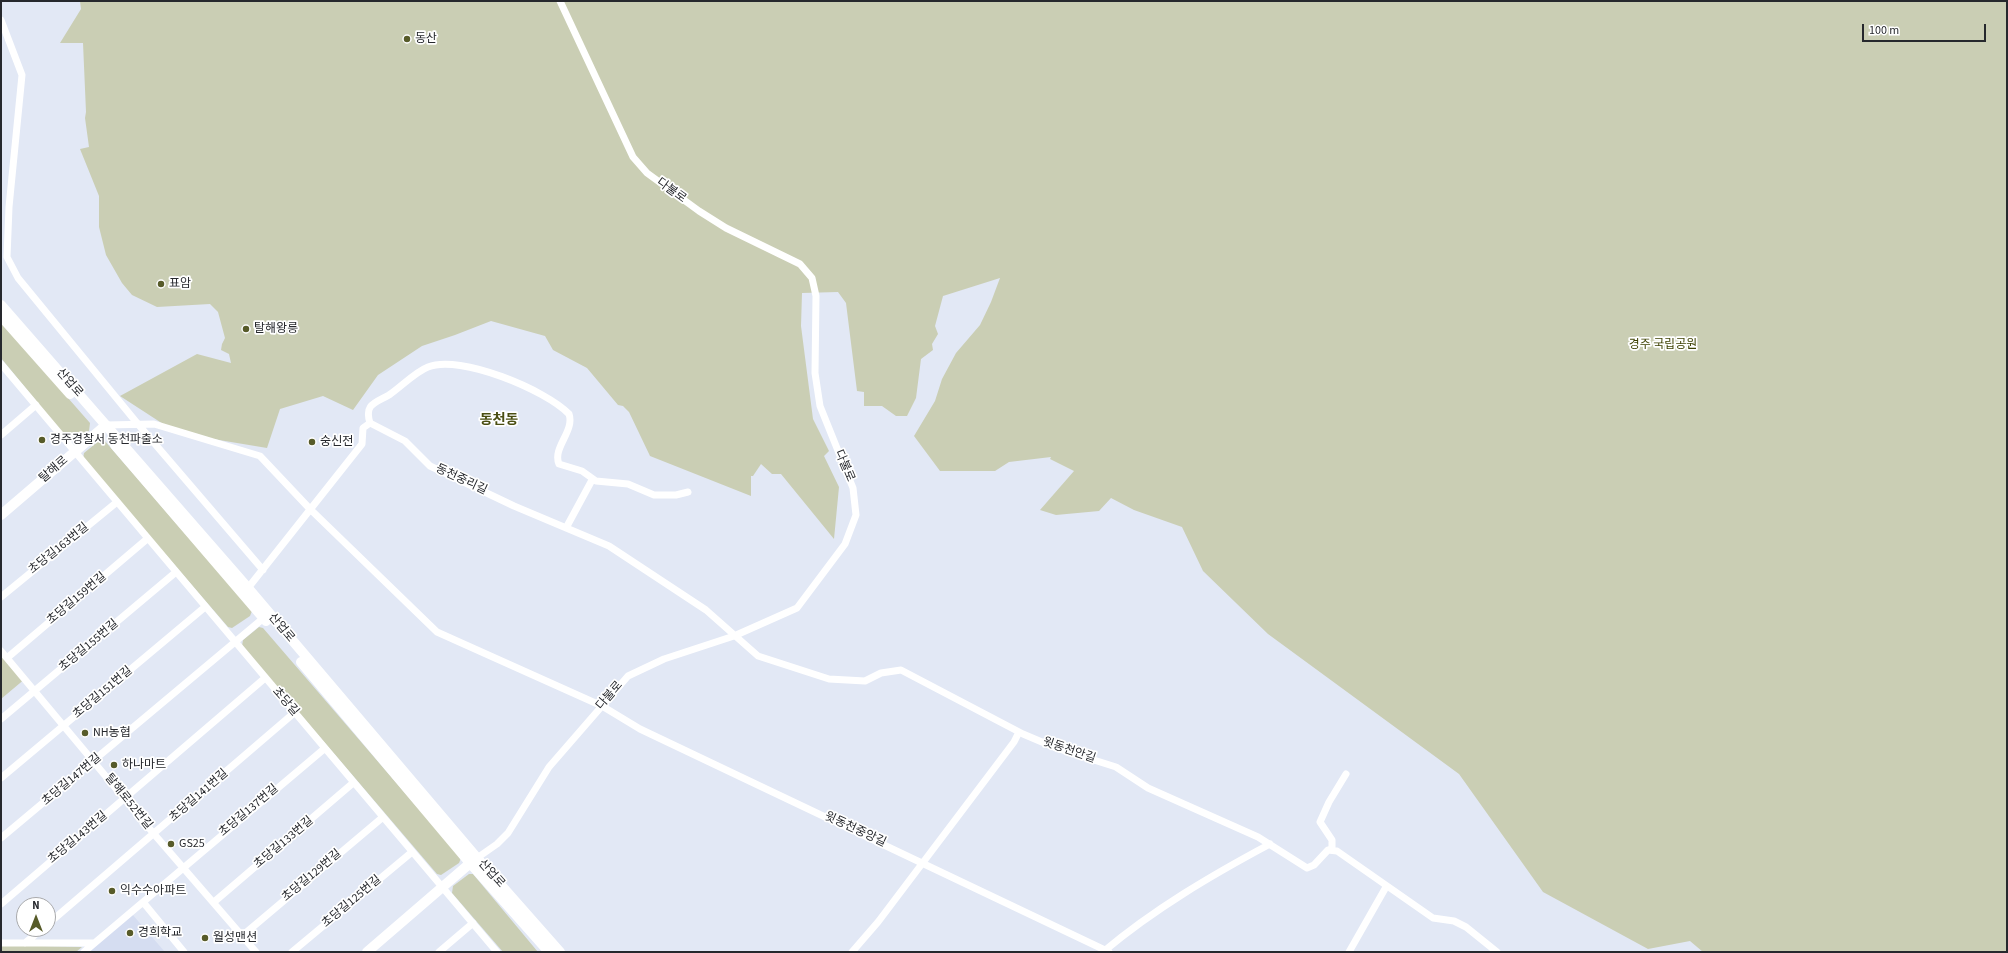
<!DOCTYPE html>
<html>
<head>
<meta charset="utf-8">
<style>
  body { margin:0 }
  #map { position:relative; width:2008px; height:953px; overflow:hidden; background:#e2e8f5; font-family:"Source Sans 3",sans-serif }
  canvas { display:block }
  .frame { position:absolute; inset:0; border:2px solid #26282d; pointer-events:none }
  .north { position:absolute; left:16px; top:897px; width:40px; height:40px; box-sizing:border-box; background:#fff; border:1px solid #a8a9ab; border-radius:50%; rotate:0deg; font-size:11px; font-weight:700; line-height:16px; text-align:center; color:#26282d }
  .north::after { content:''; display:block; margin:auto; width:14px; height:18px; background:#575b29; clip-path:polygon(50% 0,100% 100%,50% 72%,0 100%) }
  .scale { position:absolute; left:1862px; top:24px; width:124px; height:18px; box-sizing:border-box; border:2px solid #26282d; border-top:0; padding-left:5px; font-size:12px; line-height:14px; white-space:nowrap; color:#26282d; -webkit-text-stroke:3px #fff; paint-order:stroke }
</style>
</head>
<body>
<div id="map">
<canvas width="2008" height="953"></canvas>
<div class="frame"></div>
<div class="north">N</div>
<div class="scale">100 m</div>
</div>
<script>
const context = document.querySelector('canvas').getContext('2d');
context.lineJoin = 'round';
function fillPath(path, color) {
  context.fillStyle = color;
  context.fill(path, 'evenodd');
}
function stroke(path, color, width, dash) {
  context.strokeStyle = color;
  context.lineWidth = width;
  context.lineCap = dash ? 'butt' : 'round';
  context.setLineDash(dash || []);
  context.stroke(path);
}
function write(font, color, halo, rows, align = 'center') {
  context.font = font + ' "Source Sans 3","Noto Sans KR",sans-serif';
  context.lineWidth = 3.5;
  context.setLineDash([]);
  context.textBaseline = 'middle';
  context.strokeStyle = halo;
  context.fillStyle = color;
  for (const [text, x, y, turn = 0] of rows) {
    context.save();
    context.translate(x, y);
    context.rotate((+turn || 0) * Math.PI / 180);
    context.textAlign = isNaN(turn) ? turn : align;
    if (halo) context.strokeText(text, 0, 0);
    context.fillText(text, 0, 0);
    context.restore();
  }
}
const built = new Path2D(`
  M132,914L165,952H89Z`);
const green = new Path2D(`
  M80,1H2007V952H1703L1690,941L1648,949L1543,892L1459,774L1268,634L1203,571L1182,527L1134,510L1111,498L1099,511L1056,515L1040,510L1074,471L1050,459L1051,457L1009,462L995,471H940L914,436L935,401L942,379L956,353L980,325L991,302L1000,278L943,296L935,326L938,334L932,344L933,350L921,359L916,398L907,416H896L882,406H864V392L857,391L846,303L838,292L802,293L801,326L813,419L829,451L824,456L839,487L834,539L781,474H772L761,464L753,476H751V496L650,456L629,412L623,406L618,405L587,368L553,350L545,336L491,321L455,335L422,346L378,375L353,410L323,396L280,409L267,448L177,433L120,396L197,354L231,363L229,354L221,350L222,344L225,338L218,312L210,304L157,307L132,295L122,283L106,255L99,227V196L80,149L89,147L85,118L86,112L83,43H60L81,9Z
  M1,322L90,423L89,431L77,436L64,435L1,358Z
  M100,440H104L252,611L250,616L232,628L228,627L83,459L84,453Z
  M259,627L263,628L461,858L459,863L441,875L437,874L242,646L243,640Z
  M1,647L26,678L1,699Z
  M469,874H473L538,952H503L452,893L453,886Z
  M1,945L82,947L76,952H1Z`);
const street = new Path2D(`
  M1,20L22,75L9,207L7,257L18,278L137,423L263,570
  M1,364L497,952
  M370,423C364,404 375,403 389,395C401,387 415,372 428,367C460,354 546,390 569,414C575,431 552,448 559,464L582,471L596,481L628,484L654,495H676L688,492
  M106,425L154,424L260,456L310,509L437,632L602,706L640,729L1109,952
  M1,435L36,405
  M566,528L592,480
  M248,588L362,444L363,428L370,423L405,441L430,466L514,506L609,546L706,610L758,656L829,679L865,681L881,673L901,670L1023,734L1056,748L1116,767L1148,788L1258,837L1307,868L1314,865L1328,850L1337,851L1433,918L1454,921L1466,927L1497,952
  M1,597L117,502
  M1,651L154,834L256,952
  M7,658L147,539
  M1,719L176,572
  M1,778L205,607
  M1,838L266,616
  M1332,850V840L1320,822L1329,802L1346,774
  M477,858L497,844L508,833L549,767L628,676L664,659L734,636L797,608L845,544L856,515L853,488L820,406L815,373L816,296L812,278L800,264L726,228L699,211L647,173L633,157L560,1
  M143,902L184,952
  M214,902L353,783
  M1,904L265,678
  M48,924L294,713
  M242,936L383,817
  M1,943H94
  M25,943L42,929
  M84,952L324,749
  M292,952L412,852
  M439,952L473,923
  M852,952L878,922L1014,742L1019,732
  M1103,952C1154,909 1212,875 1270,844
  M1349,952L1386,887`);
const secondary = new Path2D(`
  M1,305L248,588L477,858L560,952
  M1,316L70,394
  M115,445L266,621
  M1,515L106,425
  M301,662L470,863L549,952
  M367,952L475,859`);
const markers = [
  [407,39,4,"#575b29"],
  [161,284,4,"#575b29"],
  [246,329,4,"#575b29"],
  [42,440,4,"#575b29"],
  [312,442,4,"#575b29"],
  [85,733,4,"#575b29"],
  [114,765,4,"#575b29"],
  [171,844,4,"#575b29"],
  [112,891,4,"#575b29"],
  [130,933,4,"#575b29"],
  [205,938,4,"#575b29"]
];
const poiNames = [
  ["동산",415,39],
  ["표암",169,284],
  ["탈해왕릉",254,329],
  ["경주경찰서 동천파출소",50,440],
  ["숭신전",320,442],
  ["NH농협",93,733],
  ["하나마트",122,765],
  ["GS25",179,844],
  ["익수수아파트",120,891],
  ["경희학교",138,933],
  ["월성맨션",213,938]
];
const streetNames = [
  ["다불로",671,191,36],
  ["산업로",69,383,49],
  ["다불로",844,466,67],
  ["탈해로",54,470,-41],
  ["동천중리길",461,480,25],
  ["초당길163번길",59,549,-39],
  ["초당길159번길",77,599,-40],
  ["산업로",281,628,50],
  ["초당길155번길",89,646,-40],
  ["초당길151번길",103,693,-40],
  ["다불로",610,696,-49],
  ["초당길",285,702,49],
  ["윗동천안길",1069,751,19],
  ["초당길147번길",72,780,-40],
  ["초당길141번길",199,796,-41],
  ["탈해로52번길",128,802,51],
  ["초당길137번길",249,811,-40],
  ["윗동천중앙길",855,830,25],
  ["초당길143번길",78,838,-40],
  ["초당길133번길",284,843,-40],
  ["산업로",491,874,48],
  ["초당길129번길",312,876,-40],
  ["초당길125번길",352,902,-40]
];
const parkNames = [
  ["경주 국립공원",1663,345]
];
const quarterNames = [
  ["동천동",499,421]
];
fillPath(built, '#d5ddf1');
fillPath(green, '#caceb4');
stroke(street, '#fff', 7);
stroke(secondary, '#fff', 10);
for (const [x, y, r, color] of markers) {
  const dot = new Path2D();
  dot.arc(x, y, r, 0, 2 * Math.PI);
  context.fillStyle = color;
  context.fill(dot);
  stroke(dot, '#fff', 1.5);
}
write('12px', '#26282d', '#fff', poiNames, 'left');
write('12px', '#26282d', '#fff', streetNames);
write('12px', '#3e4203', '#fff', parkNames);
write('bold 14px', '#4a4e12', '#fff', quarterNames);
</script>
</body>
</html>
